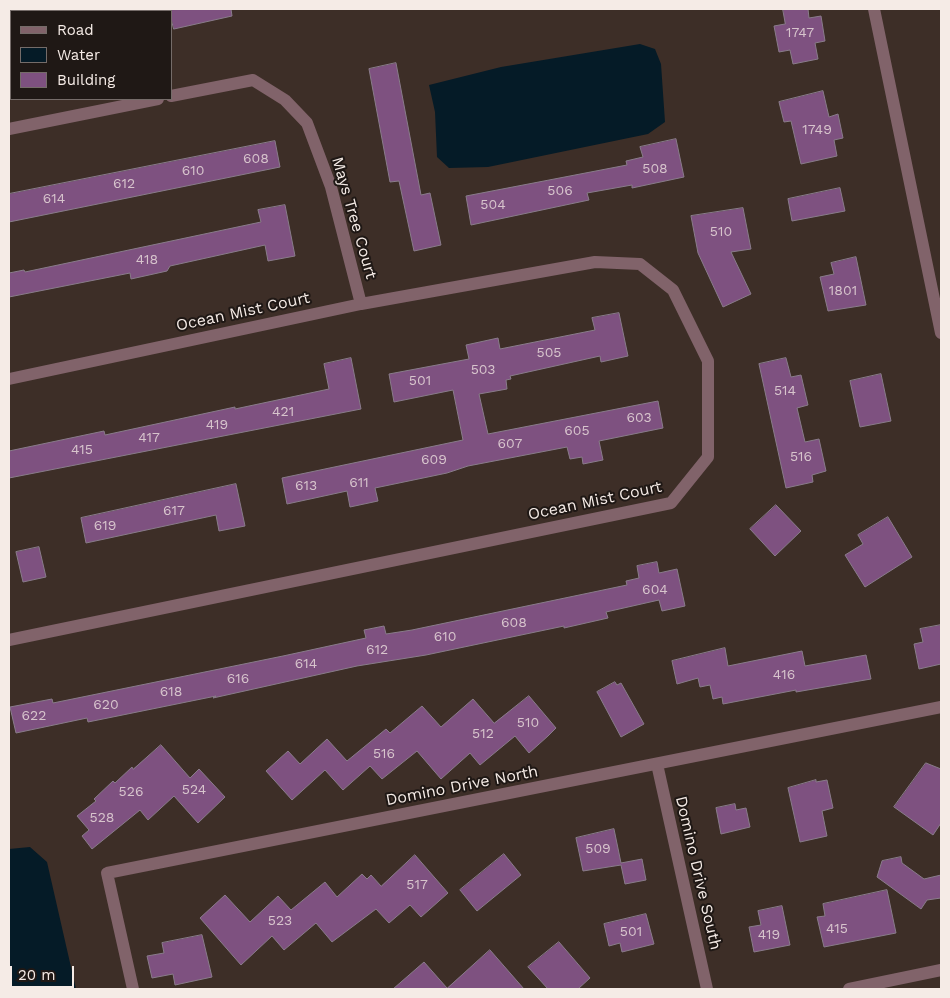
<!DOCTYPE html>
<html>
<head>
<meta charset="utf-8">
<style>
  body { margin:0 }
  #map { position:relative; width:950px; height:998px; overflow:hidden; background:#3d2e27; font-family:"Work Sans",sans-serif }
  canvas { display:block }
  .frame { position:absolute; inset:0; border:10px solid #f5ebe6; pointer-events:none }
  .legend { position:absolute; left:10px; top:10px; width:162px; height:90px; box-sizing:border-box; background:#1f1815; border:1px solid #756c69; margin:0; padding:6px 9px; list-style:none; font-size:15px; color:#f5ebe6 }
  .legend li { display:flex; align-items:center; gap:10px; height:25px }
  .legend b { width:25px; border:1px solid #756c69 }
  .scale { position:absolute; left:10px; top:966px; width:64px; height:22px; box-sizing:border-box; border:2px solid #f5ebe6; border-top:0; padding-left:6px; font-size:15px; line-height:18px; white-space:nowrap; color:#f5ebe6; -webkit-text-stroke:4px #1f1815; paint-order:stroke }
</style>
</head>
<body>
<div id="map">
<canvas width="950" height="998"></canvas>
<div class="frame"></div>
<ul class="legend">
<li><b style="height:6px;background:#81636a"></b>Road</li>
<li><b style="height:14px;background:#051b27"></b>Water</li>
<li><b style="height:14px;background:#7e5180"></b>Building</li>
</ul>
<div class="scale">20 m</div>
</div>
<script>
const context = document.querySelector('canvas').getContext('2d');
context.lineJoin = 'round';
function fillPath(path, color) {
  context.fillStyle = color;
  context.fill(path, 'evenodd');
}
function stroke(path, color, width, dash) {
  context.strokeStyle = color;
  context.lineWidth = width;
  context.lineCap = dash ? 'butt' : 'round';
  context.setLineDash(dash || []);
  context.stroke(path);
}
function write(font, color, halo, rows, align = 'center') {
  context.font = font + ' "Work Sans",sans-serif';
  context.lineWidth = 4;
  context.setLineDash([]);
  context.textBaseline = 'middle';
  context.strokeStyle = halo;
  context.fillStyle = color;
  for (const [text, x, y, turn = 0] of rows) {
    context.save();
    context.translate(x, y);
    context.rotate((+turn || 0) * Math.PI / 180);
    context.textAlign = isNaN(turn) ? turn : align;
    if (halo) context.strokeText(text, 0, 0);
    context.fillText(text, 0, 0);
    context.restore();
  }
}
const water = new Path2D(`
  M640,44L655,49L661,64L665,122L648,134L488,167L449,168L437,157L435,112L429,85L501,67Z
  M30,847L47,862L76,989H9V849Z`);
const building = new Path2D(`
  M169,9H231L232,16L174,29Z
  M783,9H808L809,18L821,16L825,41L815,43L818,59L793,64L790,50L779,52L774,26L785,24Z
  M396,63L421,195L430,193L441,245L414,251L399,181L390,182L369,69Z
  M823,91L829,117L838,114L843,138L834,140L837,156L801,164L791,121L784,122L779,102Z
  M676,139L684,177L632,188V185L587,193L589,200L471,225L466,196L627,165L626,161L643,157L640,147Z
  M275,141L280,167L9,222V194Z
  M840,188L845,211L792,221L788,199Z
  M285,205L295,256L268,261L265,245L170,266L167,271L131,279L130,273L9,297V273L24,270L25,272L261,222L258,210Z
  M743,208L751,249L731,252L751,294L723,307L698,253L691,216Z
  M856,257L866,305L828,311L820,277L834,274L831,263Z
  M619,313L628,356L601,362L600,356L510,376L511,379L506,380L507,389L479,394L488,434L658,401L663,428L599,441L603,460L583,464L582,457L570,459L567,447L468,466L447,473L375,488L378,501L350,507L347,491L287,504L282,478L463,440L453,390L394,402L389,374L469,359L466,345L498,338L500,349L595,330L592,318Z
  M351,358L361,409L9,478V451L104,431L105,435L235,407V409L329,389L324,364Z
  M786,358L791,377L801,375L808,405L797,408L805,442L819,439L826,471L812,475L813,482L786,488L759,364Z
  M881,374L891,421L860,427L850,381Z
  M236,484L245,526L219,531L216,515L86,543L81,518Z
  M776,505L801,531L775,556L750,529Z
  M888,517L912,557L865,587L845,555L863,544L858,535Z
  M39,547L46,577L23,582L16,552Z
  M657,562L659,573L677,569L685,606L662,611L659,600L606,612L608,618L564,628V626L426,655L357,666L213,698L216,696L88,722L87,718L16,733L10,707L52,699L53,703L283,656L366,638L364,630L384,626L386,634L412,630L627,585L626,581L639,578L637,566Z
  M941,625V664L919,669L914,644L923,642L920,629Z
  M725,648L728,666L802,651L805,666L866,655L871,679L796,692V690L723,704L722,697L713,699L710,685L700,687L698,678L677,684L672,661Z
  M615,682L617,685L621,683L644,724L621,737L597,692Z
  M529,696L556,728L548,736L529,753L515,736L480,765L470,753L441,779L417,751L382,779L370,766L343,790L325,770L292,800L266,771L288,751L300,764L327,739L347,761L386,729L390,733L422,706L441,727L473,699L494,723Z
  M161,745L190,778L199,769L225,797L198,823L174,796L148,820L140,810L92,849L82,836L89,830L77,816L96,801L94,799L113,781L115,783L132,767L133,769Z
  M926,763L941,769V823L933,835L894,807Z
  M816,780V782L827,780L833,808L822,811L827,836L800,842L788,788Z
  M735,804L736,810L746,808L750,827L721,834L716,808Z
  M614,829L621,863L642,859L646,880L625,884L621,865L583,871L576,838Z
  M504,854L521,875L477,911L460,890Z
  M415,855L448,893L421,917L410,905L389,923L376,909L332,942L316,923L284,950L272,936L241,965L200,918L225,895L250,922L278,896L291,910L325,882L337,897L362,874L367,879L371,875L381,886Z
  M901,857L902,863L924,879L941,875V898L927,900L921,909L877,877L882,861Z
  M887,890L896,933L824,947L817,917L825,916L823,904Z
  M782,906L790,945L754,952L749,927L761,925L758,911Z
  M646,914L654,944L622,952L620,943L609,946L604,924Z
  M202,935L212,977L175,985L173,974L152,978L147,956L164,953L162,943Z
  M559,942L590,978L578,989H548L528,967Z
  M490,950L524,989H393L424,962L447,988Z`);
const street = new Path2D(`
  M874,9L941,333
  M171,96L253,80L285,100L307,123L331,187L361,304
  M9,129L158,99
  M9,379L361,304L595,262L640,264L673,290L708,361V457L671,503L9,640
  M657,764L707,989
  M133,989L107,873L941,707
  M849,989L941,970`);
const numberNames = [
  ["1747",800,33],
  ["1749",817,130],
  ["608",256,159],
  ["508",655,169],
  ["610",193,171],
  ["612",124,184],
  ["506",560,191],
  ["614",54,199],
  ["504",493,205],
  ["510",721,232],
  ["418",147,260],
  ["1801",843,291],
  ["505",549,353],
  ["503",483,370],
  ["501",420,381],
  ["514",785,391],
  ["421",283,412],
  ["603",639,418],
  ["419",217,425],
  ["605",577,431],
  ["417",149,438],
  ["607",510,444],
  ["415",82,450],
  ["516",801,457],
  ["609",434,460],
  ["611",359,483],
  ["613",306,486],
  ["617",174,511],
  ["619",105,526],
  ["604",655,590],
  ["608",514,623],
  ["610",445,637],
  ["612",377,650],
  ["614",306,664],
  ["416",784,675],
  ["616",238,679],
  ["618",171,692],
  ["620",106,705],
  ["622",34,716],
  ["510",528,723],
  ["512",483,734],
  ["516",384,754],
  ["524",194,790],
  ["526",131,792],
  ["528",102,818],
  ["509",598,849],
  ["517",417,885],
  ["523",280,921],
  ["415",837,929],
  ["501",631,932],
  ["419",769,935]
];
const streetNames = [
  ["Mays Tree Court",354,218,74],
  ["Ocean Mist Court",243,312,-12],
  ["Ocean Mist Court",595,501,-12],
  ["Domino Drive North",462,786,-11],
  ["Domino Drive South",698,873,77]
];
fillPath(water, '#051b27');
fillPath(building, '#7e5180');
stroke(building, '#897c8a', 1);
stroke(street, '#81636a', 12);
write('14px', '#d7c4cc', null, numberNames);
write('16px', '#f5ebe6', '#1f1815', streetNames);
</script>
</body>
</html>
